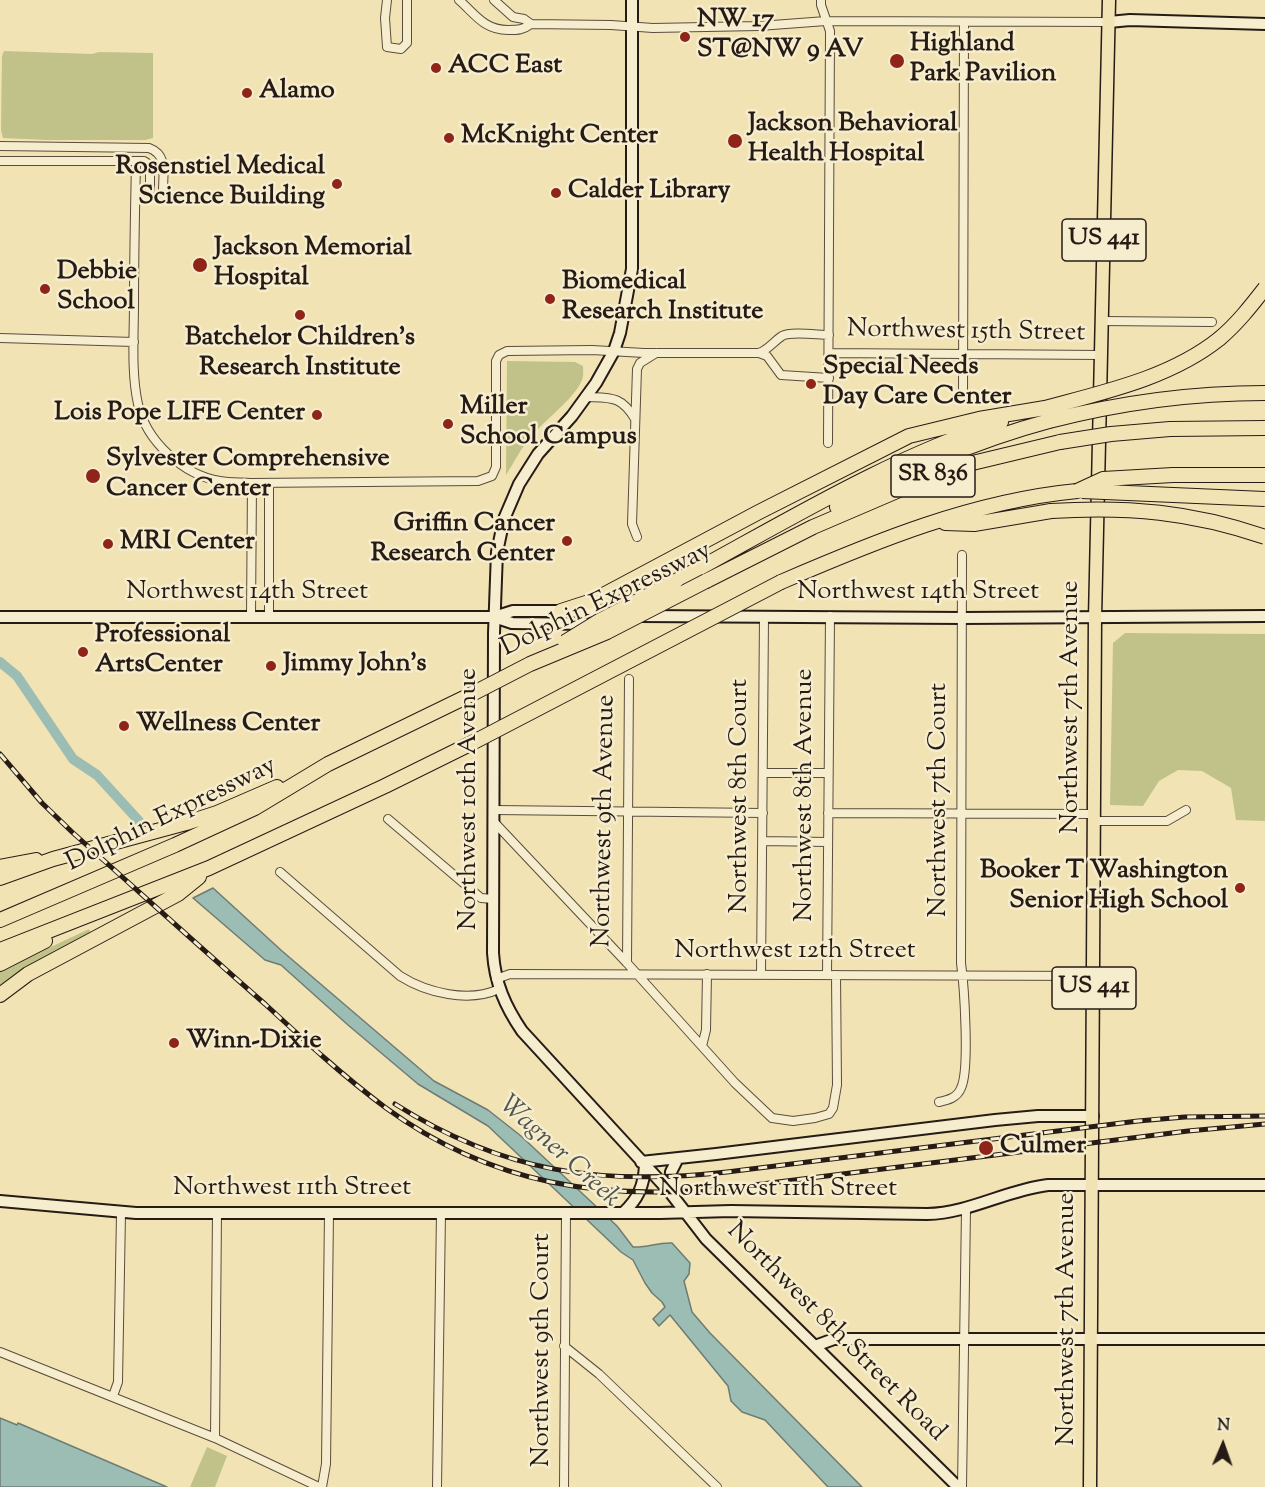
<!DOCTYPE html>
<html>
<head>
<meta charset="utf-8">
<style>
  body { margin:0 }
  #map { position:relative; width:1265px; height:1487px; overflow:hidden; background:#f1e3b4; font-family:"Sorts Mill Goudy",serif }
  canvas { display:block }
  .north { position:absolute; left:1193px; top:1415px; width:60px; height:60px; -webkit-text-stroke:4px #f6edce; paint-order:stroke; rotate:2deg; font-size:16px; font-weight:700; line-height:24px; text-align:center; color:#271b16 }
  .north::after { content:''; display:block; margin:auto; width:21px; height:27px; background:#271b16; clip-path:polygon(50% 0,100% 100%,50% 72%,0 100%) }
</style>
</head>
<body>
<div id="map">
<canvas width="1265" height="1487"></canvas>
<div class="north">N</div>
</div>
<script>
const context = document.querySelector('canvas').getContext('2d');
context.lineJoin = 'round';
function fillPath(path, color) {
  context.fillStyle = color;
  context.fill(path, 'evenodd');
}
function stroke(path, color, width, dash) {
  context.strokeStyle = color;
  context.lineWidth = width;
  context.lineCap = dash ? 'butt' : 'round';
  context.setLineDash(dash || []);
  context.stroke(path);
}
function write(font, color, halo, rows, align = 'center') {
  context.font = font + ' "Sorts Mill Goudy",serif';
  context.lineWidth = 5;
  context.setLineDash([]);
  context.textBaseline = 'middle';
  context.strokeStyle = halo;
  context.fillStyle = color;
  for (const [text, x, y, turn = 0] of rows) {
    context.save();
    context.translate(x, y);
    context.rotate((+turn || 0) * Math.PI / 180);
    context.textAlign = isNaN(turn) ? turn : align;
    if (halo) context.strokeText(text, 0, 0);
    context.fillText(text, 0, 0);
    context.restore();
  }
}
const green = new Path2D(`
  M4,51L92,54L99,52L153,53V138L145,140H47L3,138L1,130L2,56Z
  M507,361L575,362L583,366C583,370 584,375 582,380C574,400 540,423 526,443C519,452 513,464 506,475Z
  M1125,633L1265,634V821L1236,820L1231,788L1202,771L1178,770L1159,781L1143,806L1110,805L1113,643Z
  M89,929L91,934L0,989V971Z
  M207,1447L227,1456L215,1487H190Z`);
const water = new Path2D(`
  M213,888L282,951L434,1081L488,1110L521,1136L617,1226L633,1247C647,1248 658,1242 672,1243L690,1263L689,1274L684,1281L692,1312L710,1333L862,1487H828L765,1420L742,1412L731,1401L728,1386L670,1315L659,1326L653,1319L665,1307L662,1302L652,1293L645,1283L633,1260L621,1252L488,1126L418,1084L348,1025L281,965L265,960L193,898Z
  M0,1418L17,1425L18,1423L167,1487H0Z`);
const canal = new Path2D(`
  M0,662L17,676L73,759L97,775L139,821`);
const street = new Path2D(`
  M387,0L385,18L387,47L401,49L407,43V0
  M459,0C475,14 484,30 508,30C518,30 523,30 531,24L611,25L653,28L759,26L826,21L1109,22
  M494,0L513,17L524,19L531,24
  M821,0V5L830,31L828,443
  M0,146L149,148C168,155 163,173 163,190
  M0,161H144L150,165V189
  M136,162C135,209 134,256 134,303C134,336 131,372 138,404C146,441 183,475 220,481C231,483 242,482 252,483L478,481L492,476L496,467V361L499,355L507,351L592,350L644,353H759C769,349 773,342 782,336C791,331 818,335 829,335
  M1102,321L1212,322
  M0,338L134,342
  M759,353L767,356L781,375L829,378
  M829,353L1101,355
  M963,396L964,22
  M585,397C610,398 621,395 635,419
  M269,483V616
  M637,537L632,524L637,369L640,363L656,353
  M251,616L252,483
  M763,773H828
  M494,810L763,813
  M828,813L1095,814
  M388,819L481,898L493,899
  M1094,821H1167L1186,810
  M494,822L627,963L735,1083L772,1118L793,1121L815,1118L829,1114L833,1108L837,1085L836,975
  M763,841L827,842
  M280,872L400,976C427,993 469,1003 499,989
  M627,963L629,679
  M761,975L764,617
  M827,975L830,616
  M496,979L510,974L1094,976
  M702,1046L706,1030L707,974
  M939,1102C948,1100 957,1098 961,1088C970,1070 964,985 961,963L962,555
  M564,1346L599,1374L717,1487
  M0,1352L215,1438L319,1487
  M113,1396L118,1382L121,1213
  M215,1438L217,1213
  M322,1487L326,1464L329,1213
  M437,1487L441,1213
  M564,1487L566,1213
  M962,1487L966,1209`);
const secondary = new Path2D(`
  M632,0V269L620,333L614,351L596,383L572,416L538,454L519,484L504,519L497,552L494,633L493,953C495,983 505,1006 522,1031L669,1191L706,1239L958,1487
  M1109,22L1130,20L1265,24
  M640,616L963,618L1265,616
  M0,617H494L512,623L589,624L596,621
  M494,617L513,611H590L612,615
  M641,1162L716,1154L995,1120L1038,1116H1093
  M669,1191L671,1172L678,1158
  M0,1201L136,1213H660L731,1211L927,1214C970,1213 1006,1190 1048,1185H1265
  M623,1213C638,1199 644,1186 645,1165
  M815,1346L834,1339H1265`);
const primary = new Path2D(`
  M1090,1487L1095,618L1109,0`);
const highway = new Path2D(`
  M837,507C906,472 974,441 1049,421
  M945,523L974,524L1051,511
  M676,581C782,524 886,459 1001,422
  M706,581L813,527L925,479L964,465L1060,442
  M781,582C876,541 973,501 1077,491
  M561,611L592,601L759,512L909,436L979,419L1045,408
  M0,867L36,860
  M0,878L53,859L186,823L217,813L277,787
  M0,920L175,845L255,808L328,764L468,696
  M0,950L209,868L385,786L468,745
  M0,964L45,941
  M0,995L28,974L178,894L199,877`);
const rail = new Path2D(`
  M0,754L42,803L72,832C136,889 200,947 265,1004C304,1040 343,1076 386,1108C492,1185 602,1201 730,1188L1188,1131L1265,1124
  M395,1104C504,1173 601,1186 727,1172L1138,1121L1185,1117L1265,1116`);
const highwayBridge = new Path2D(`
  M1045,408C1104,392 1170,378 1219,339C1237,324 1251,306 1265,288
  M1049,421C1119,403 1192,393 1265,393
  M1060,442L1111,434L1170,429L1265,428
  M1077,491L1103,479L1173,475H1265
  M1082,491L1265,499
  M1051,511C1127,506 1193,512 1265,537
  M565,642L599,621L676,581
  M468,696L530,664L607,632L706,581
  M468,745L781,582`);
const markers = [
  [685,37,6,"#8f2418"],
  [897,61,8,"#8f2418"],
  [436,68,6,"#8f2418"],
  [247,93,6,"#8f2418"],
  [449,138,6,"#8f2418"],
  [735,141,8,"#8f2418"],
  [337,184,6,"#8f2418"],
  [556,193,6,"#8f2418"],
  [200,265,8,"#8f2418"],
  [45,289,6,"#8f2418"],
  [550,299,6,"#8f2418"],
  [300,315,6,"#8f2418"],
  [811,384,6,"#8f2418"],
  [317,415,6,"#8f2418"],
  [448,424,6,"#8f2418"],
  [93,476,8,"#8f2418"],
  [567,541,6,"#8f2418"],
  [108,544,6,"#8f2418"],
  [83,652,6,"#8f2418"],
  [271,666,6,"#8f2418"],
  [124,726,6,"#8f2418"],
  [1240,888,6,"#8f2418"],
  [174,1043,6,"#8f2418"],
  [986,1148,8,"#8f2418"]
];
const shields = [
  [1104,240,84],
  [933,476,84],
  [1094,988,84]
];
const shieldNames = [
  ["US 441",1104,240],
  ["SR 836",933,476],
  ["US 441",1094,988]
];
const poiNames = [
  ["NW 17",697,22],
  ["ST@NW 9 AV",697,52],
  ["Highland",910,46],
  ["Park Pavilion",910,76],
  ["ACC East",448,68],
  ["Alamo",259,93],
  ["Jackson Behavioral",748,126],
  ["Health Hospital",748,156],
  ["McKnight Center",461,138],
  ["Rosenstiel Medical",325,169,"right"],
  ["Science Building",325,199,"right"],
  ["Calder Library",568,193],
  ["Jackson Memorial",214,250],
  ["Hospital",214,280],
  ["Debbie",57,274],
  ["School",57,304],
  ["Biomedical",562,284],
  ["Research Institute",562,314],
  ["Batchelor Children’s",300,340,"center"],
  ["Research Institute",300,370,"center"],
  ["Special Needs",823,369],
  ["Day Care Center",823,399],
  ["Miller",460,409],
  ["School Campus",460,439],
  ["Lois Pope LIFE Center",305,415,"right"],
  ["Sylvester Comprehensive",106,461],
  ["Cancer Center",106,491],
  ["Griffin Cancer",555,526,"right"],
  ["Research Center",555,556,"right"],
  ["MRI Center",120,544],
  ["Professional",95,637],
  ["ArtsCenter",95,667],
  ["Jimmy John's",283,666],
  ["Wellness Center",136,726],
  ["Booker T Washington",1228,873,"right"],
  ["Senior High School",1228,903,"right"],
  ["Winn-Dixie",186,1043],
  ["Culmer",1000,1148]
];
const streetNames = [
  ["Northwest 15th Street",966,333,1],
  ["Northwest 14th Street",247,594],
  ["Northwest 14th Street",918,594],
  ["Dolphin Expressway",607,601,-26],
  ["Northwest 7th Avenue",1073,707,-90],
  ["Northwest 8th Avenue",807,795,-90],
  ["Northwest 8th Court",742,796,-90],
  ["Northwest 10th Avenue",471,799,-90],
  ["Northwest 7th Court",941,800,-90],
  ["Dolphin Expressway",172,816,-26],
  ["Northwest 9th Avenue",606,821,-89],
  ["Northwest 12th Street",795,953],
  ["Northwest 11th Street",292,1190],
  ["Northwest 11th Street",778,1191],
  ["Northwest 7th Avenue",1069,1319,-90],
  ["Northwest 8th Street Road",835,1333,45],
  ["Northwest 9th Court",544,1350,-90]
];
const waterNames = [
  ["Wagner Creek",558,1153,42]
];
fillPath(green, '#c0c289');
fillPath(water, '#9cbdb4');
stroke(water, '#6d7c75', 1.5);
stroke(canal, '#9cbdb4', 10);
stroke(street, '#5a4d3e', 10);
stroke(secondary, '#271b16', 14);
stroke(primary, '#271b16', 15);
stroke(highway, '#271b16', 16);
stroke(street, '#f6edce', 8);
stroke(secondary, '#f6edce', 10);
stroke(primary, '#f1e3b4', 12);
stroke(highway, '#f1e3b4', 14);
stroke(rail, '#271b16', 5);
stroke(rail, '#f6edce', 3, [9]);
stroke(highwayBridge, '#271b16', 16, []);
stroke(highwayBridge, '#f1e3b4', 14);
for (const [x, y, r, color] of markers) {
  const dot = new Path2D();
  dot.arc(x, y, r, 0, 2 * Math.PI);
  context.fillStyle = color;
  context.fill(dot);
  stroke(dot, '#f6edce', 2);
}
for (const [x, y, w] of shields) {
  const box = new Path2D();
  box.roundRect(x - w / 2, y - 21, w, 42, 4.5);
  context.fillStyle = '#f6edce';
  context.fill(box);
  stroke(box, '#271b16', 1.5);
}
write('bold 24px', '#271b16', null, shieldNames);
write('bold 26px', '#271b16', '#f6edce', poiNames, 'left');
write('26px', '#271b16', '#f6edce', streetNames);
write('italic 27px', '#50544d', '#f6edce', waterNames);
</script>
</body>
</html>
